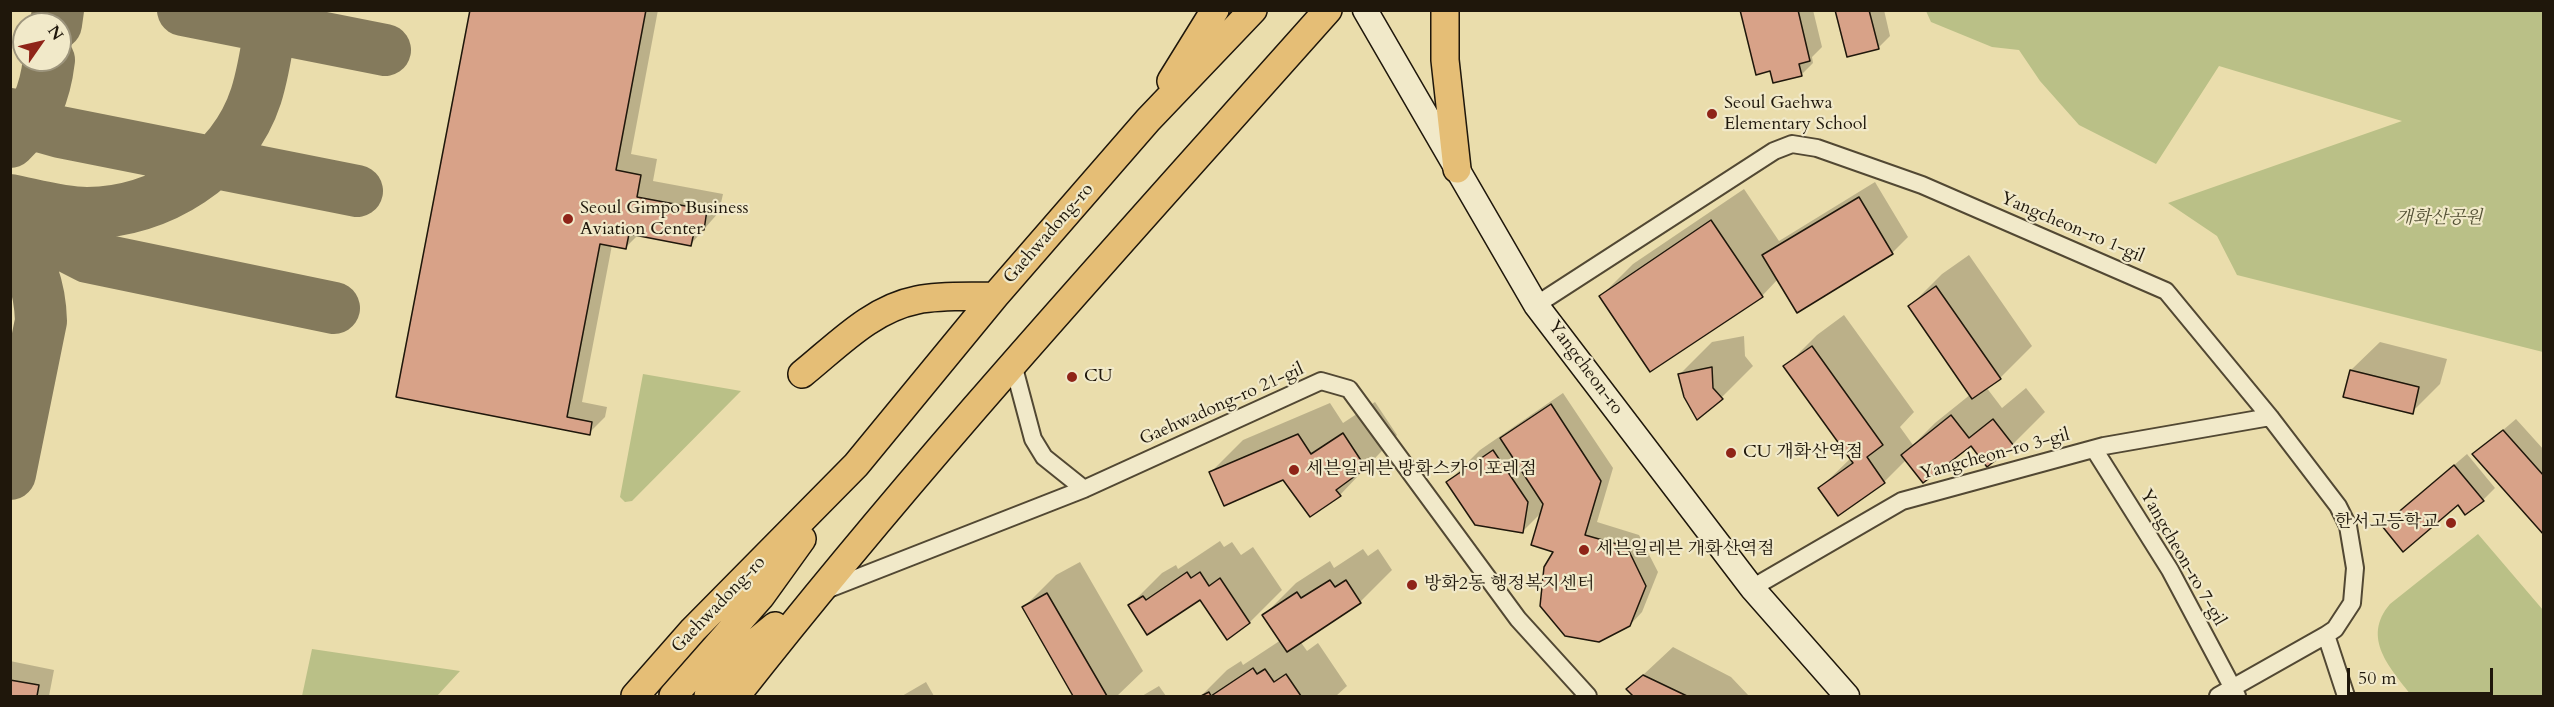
<!DOCTYPE html>
<html>
<head>
<meta charset="utf-8">
<style>
  body { margin:0 }
  #map { position:relative; width:2554px; height:707px; overflow:hidden; background:#eaddac; font-family:Cardo,serif }
  canvas { display:block }
  .frame { position:absolute; inset:0; border:12px solid #1f170b; pointer-events:none }
  .north { position:absolute; left:12px; top:12px; width:60px; height:60px; box-sizing:border-box; background:#f1e9c9; border:2px solid #9d957d; border-radius:50%; rotate:56deg; font-size:16px; font-weight:700; line-height:24px; text-align:center; color:#1f170b }
  .north::after { content:''; display:block; margin:auto; width:21px; height:27px; background:#8f2418; clip-path:polygon(50% 0,100% 100%,50% 72%,0 100%) }
  .scale { position:absolute; left:2347px; top:668px; width:146px; height:27px; box-sizing:border-box; border:3px solid #1f170b; border-top:0; padding-left:8px; font-size:18px; line-height:21px; white-space:nowrap; color:#1f170b; -webkit-text-stroke:4px #f1e9c9; paint-order:stroke }
</style>
</head>
<body>
<div id="map">
<canvas width="2554" height="707"></canvas>
<div class="frame"></div>
<div class="north">N</div>
<div class="scale">50 m</div>
</div>
<script>
const context = document.querySelector('canvas').getContext('2d');
context.lineJoin = 'round';
function fillPath(path, color) {
  context.fillStyle = color;
  context.fill(path, 'evenodd');
}
function stroke(path, color, width, dash) {
  context.strokeStyle = color;
  context.lineWidth = width;
  context.lineCap = dash ? 'butt' : 'round';
  context.setLineDash(dash || []);
  context.stroke(path);
}
function write(font, color, halo, rows, align = 'center') {
  context.font = font + ' Cardo,"Noto Serif KR",serif';
  context.lineWidth = 4.5;
  context.setLineDash([]);
  context.textBaseline = 'middle';
  context.strokeStyle = halo;
  context.fillStyle = color;
  for (const [text, x, y, turn = 0] of rows) {
    context.save();
    context.translate(x, y);
    context.rotate((+turn || 0) * Math.PI / 180);
    context.textAlign = isNaN(turn) ? turn : align;
    if (halo) context.strokeText(text, 0, 0);
    context.fillText(text, 0, 0);
    context.restore();
  }
}
const green = new Path2D(`
  M1926,11H2543V352L2237,275L2217,236L2168,203L2402,121L2219,66L2156,164L2079,125L2040,81L2019,50L1992,47L1931,22Z
  M643,374L741,391L632,501L625,502L620,497Z
  M2478,534L2543,610V696H2412C2390,668 2361,638 2390,604Z
  M312,649L460,671L437,696H302Z`);
const shadow = new Path2D(`
  M472,10H658L631,154L657,159L653,181L723,194L719,212L691,244L639,234L625,248L612,245L582,402L607,407L605,417L589,433L398,396Z
  M1741,10H1813L1822,47L1812,57L1813,63L1801,75Z
  M1837,10H1884L1890,36L1878,48Z
  M1875,182L1908,237L1892,253L1798,310L1778,279L1762,296H1601L1633,264L1744,189L1779,241Z
  M1969,255L2032,346L2000,378L1986,387L2002,408L2026,388L2045,412L2013,444L1988,465L1971,444L1907,459L1884,482L1839,514L1820,488L1851,458L1785,367L1817,335L1844,315L1914,412L1900,427L1913,445L1935,423L1971,394L1910,306L1942,274Z
  M1744,336L1745,356L1753,366L1722,397L1680,374L1712,342Z
  M2380,342L2447,359L2440,384L2412,412L2351,370Z
  M1563,393L1613,468L1597,522L1639,535L1658,572L1642,612L1630,625L1556,551L1543,511L1522,532L1448,482L1480,450Z
  M1375,402L1397,435L1340,495L1283,479L1211,472L1243,440L1330,403L1343,423Z
  M2516,419L2544,450V533L2475,454Z
  M2467,454L2495,488L2483,500L2397,514Z
  M1220,541L1224,547L1232,542L1241,555L1253,547L1282,590L1250,622L1227,638L1201,598L1130,605L1162,573L1176,565L1178,569Z
  M1363,549L1368,556L1378,549L1392,570L1360,602L1300,641L1307,651L1318,643L1347,686L1336,696H1267L1266,694L1201,696L1227,670L1241,661L1243,665L1281,640L1264,615L1296,583L1330,561L1334,568Z
  M1080,562L1143,671L1117,696H1075L1024,607L1056,575Z
  M1673,647L1731,677L1749,696H1635L1628,689Z
  M10,661L54,670L49,696H10Z
  M926,682L934,696H902Z
  M1159,686L1166,696H1142Z`);
const taxiway = new Path2D(`
  M183,10L385,50
  M56,24L58,10
  M10,114L28,123L60,132L357,191
  M10,142C35,118 45,94 49,60
  M10,200C35,205 62,213 87,213C160,212 233,167 256,96C265,68 268,39 273,10
  M13,205L45,235L88,257L334,308
  M10,233C30,261 40,286 41,321L10,474`);
const building = new Path2D(`
  M470,10H646L616,170L641,175L637,197L707,210L704,230L695,228L691,246L629,234L626,249L600,244L567,417L592,422L590,435L396,397Z
  M1740,10H1798L1810,61L1799,64L1802,76L1773,83L1770,71L1756,75Z
  M1835,10H1869L1879,49L1847,57Z
  M1859,197L1893,254L1797,313L1762,255Z
  M1711,220L1763,297L1650,372L1599,296Z
  M1936,286L2001,379L1972,399L1908,306Z
  M1812,346L1883,445L1867,457L1885,483L1838,516L1818,488L1853,463L1783,366Z
  M1712,367L1713,388L1723,399L1697,420L1684,397L1678,374Z
  M2350,370L2419,387L2413,414L2343,397Z
  M1551,404L1601,481L1585,535L1627,547L1646,586L1630,626L1599,642L1565,636L1540,606L1544,567L1553,552L1531,545L1543,504L1500,438Z
  M1951,415L1969,438L1993,419L2014,446L1987,467L1971,446L1923,483L1901,455Z
  M2503,430L2544,476V535L2472,454Z
  M1343,433L1366,468L1336,490L1341,496L1310,517L1283,480L1224,506L1209,472L1298,434L1311,454Z
  M1493,450L1528,502L1523,533L1475,525L1446,482Z
  M2454,465L2484,501L2465,515L2458,505L2403,552L2382,526Z
  M1187,572L1191,578L1200,572L1209,586L1220,578L1250,623L1227,640L1200,600L1147,635L1128,605L1143,596L1146,600Z
  M1330,580L1335,587L1346,580L1361,603L1287,652L1262,615L1297,592L1301,598Z
  M1047,593L1107,696H1073L1022,607Z
  M1253,668L1257,674L1265,669L1274,682L1286,674L1301,696H1201L1209,692L1211,696Z
  M1643,675L1687,696H1633L1626,689Z
  M10,680L39,685L37,696H10Z`);
const minor = new Path2D(`
  M1536,305L1774,151L1792,144L1817,148L1922,185L2166,291L2270,417L2338,506L2348,526L2355,568L2352,603L2335,629L2326,635L2346,696
  M1013,364L1033,439L1044,457L1084,489
  M2094,449L2170,570L2237,696
  M1752,588L1902,501L2104,446L2270,417
  M826,590L1084,489L1321,381L1349,389L1518,619L1588,696
  M2218,696L2326,635`);
const secondary = new Path2D(`
  M1365,10L1536,305L1752,588L1847,696`);
const primary = new Path2D(`
  M1445,10V60L1457,169
  M1171,81L1215,10
  M802,374C837,346 871,309 917,300C942,295 969,297 995,296
  M635,696L693,630L856,465L995,296L1148,120L1253,10
  M673,696L761,596L802,539
  M708,696L758,640L775,626
  M736,696C922,459 1127,236 1328,10`);
const markers = [
  [1712,114,6,"#8f2418"],
  [568,219,6,"#8f2418"],
  [1072,377,6,"#8f2418"],
  [1731,453,6,"#8f2418"],
  [1294,470,6,"#8f2418"],
  [2451,523,6,"#8f2418"],
  [1584,550,6,"#8f2418"],
  [1412,585,6,"#8f2418"]
];
const poiNames = [
  ["Seoul Gaehwa",1724,104],
  ["Elementary School",1724,125],
  ["Seoul Gimpo Business",580,209],
  ["Aviation Center",580,230],
  ["CU",1084,377],
  ["CU 개화산역점",1743,453],
  ["세븐일레븐 방화스카이포레점",1306,470],
  ["한서고등학교",2439,523,"right"],
  ["세븐일레븐 개화산역점",1596,550],
  ["방화2동 행정복지센터",1424,585]
];
const parkNames = [
  ["개화산공원",2439,219]
];
const streetNames = [
  ["Yangcheon-ro 1-gil",2072,228,23],
  ["Gaehwadong-ro",1049,234,-49],
  ["Yangcheon-ro",1585,368,53],
  ["Gaehwadong-ro 21-gil",1222,405,-24],
  ["Yangcheon-ro 3-gil",1995,455,-15],
  ["Yangcheon-ro 7-gil",2182,558,60],
  ["Gaehwadong-ro",719,605,-46]
];
fillPath(green, '#bac087');
fillPath(shadow, '#0003');
stroke(taxiway, '#847a5c', 52);
fillPath(building, '#d8a288');
stroke(building, '#1f170b', 1.5);
stroke(minor, '#524833', 20);
stroke(secondary, '#1f170b', 27);
stroke(primary, '#1f170b', 30);
stroke(minor, '#f1e9c9', 16);
stroke(secondary, '#f1e9c9', 24);
stroke(primary, '#e5be76', 27);
for (const [x, y, r, color] of markers) {
  const dot = new Path2D();
  dot.arc(x, y, r, 0, 2 * Math.PI);
  context.fillStyle = color;
  context.fill(dot);
  stroke(dot, '#f1e9c9', 2);
}
write('18px', '#1f170b', '#f1e9c9', poiNames, 'left');
write('italic 18px', '#555236', '#f1e9c9', parkNames);
write('18px', '#1f170b', '#f1e9c9', streetNames);
</script>
</body>
</html>
